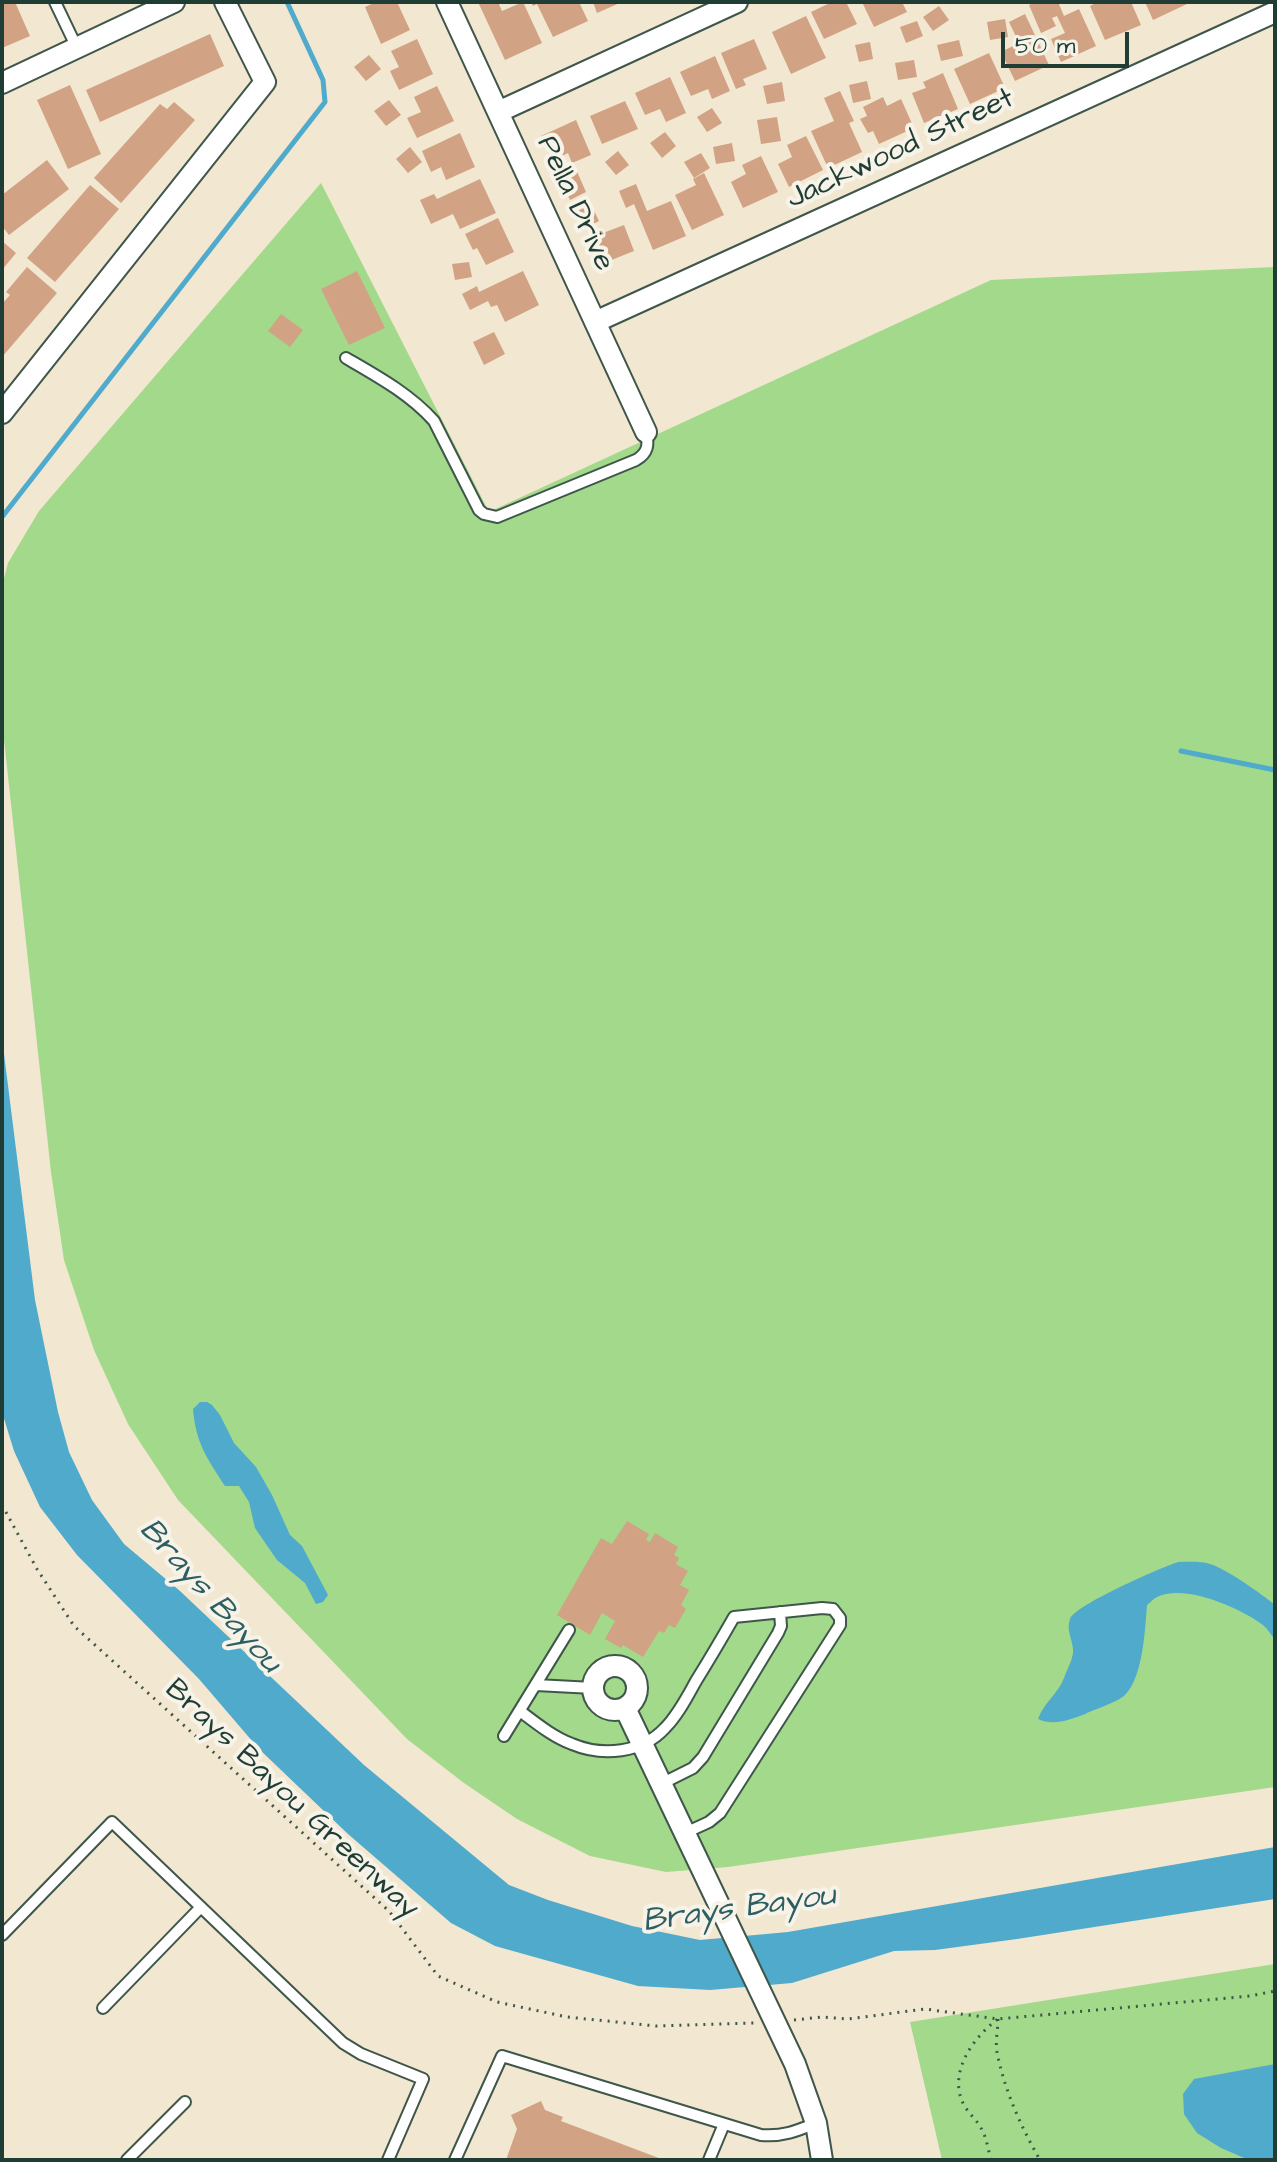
<!DOCTYPE html>
<html>
<head>
<meta charset="utf-8">
<style>
  body { margin:0 }
  #map { position:relative; width:1277px; height:2162px; overflow:hidden; background:#f2e7d0; font-family:"Architects Daughter",sans-serif }
  canvas { display:block }
  .frame { position:absolute; inset:0; border:4px solid #1f3d34; pointer-events:none }
  .scale { position:absolute; left:1001px; top:32px; width:128px; height:36px; box-sizing:border-box; border:4px solid #1f3d34; border-top:0; padding-left:10px; font-size:24px; line-height:28px; white-space:nowrap; color:#1f3d34; -webkit-text-stroke:6px #f7f3e8; paint-order:stroke }
</style>
</head>
<body>
<div id="map">
<canvas width="1277" height="2162"></canvas>
<div class="frame"></div>
<div class="scale">50 m</div>
</div>
<script>
const context = document.querySelector('canvas').getContext('2d');
context.lineJoin = 'round';
function fillPath(path, color) {
  context.fillStyle = color;
  context.fill(path, 'evenodd');
}
function stroke(path, color, width, dash) {
  context.strokeStyle = color;
  context.lineWidth = width;
  context.lineCap = dash ? 'butt' : 'round';
  context.setLineDash(dash || []);
  context.stroke(path);
}
function write(font, color, halo, rows, align = 'center') {
  context.font = font + ' "Architects Daughter",sans-serif';
  context.lineWidth = 8;
  context.setLineDash([]);
  context.textBaseline = 'middle';
  context.strokeStyle = halo;
  context.fillStyle = color;
  for (const [text, x, y, turn = 0] of rows) {
    context.save();
    context.translate(x, y);
    context.rotate((+turn || 0) * Math.PI / 180);
    context.textAlign = isNaN(turn) ? turn : align;
    if (halo) context.strokeText(text, 0, 0);
    context.fillText(text, 0, 0);
    context.restore();
  }
}
const green = new Path2D(`
  M321,183L489,512L991,280L1275,267V1787L728,1867L666,1872L590,1856L517,1819L464,1783L407,1739L178,1500L128,1424L94,1350L64,1260L51,1172L2,721V586L8,563L39,511Z
  M1275,1964V2160H942L910,2022Z`);
const water = new Path2D(`
  M2,1038L35,1300L58,1412L69,1452L92,1500L124,1544L180,1591L364,1765L509,1885L548,1900L632,1926L700,1940L788,1932L1275,1847V1899L1017,1939L935,1950L894,1951L792,1983L710,1990L638,1986L495,1946L451,1923L348,1834L259,1749L199,1679L77,1555L40,1507L14,1451L2,1412Z
  M200,1402H207L212,1405L220,1415L234,1443L256,1467L272,1495L290,1535L302,1546L328,1595L323,1602L316,1604L305,1583L277,1560L255,1528L249,1502L239,1486H225C207,1458 196,1444 193,1409Z
  M1178,1562C1188,1562 1201,1561 1210,1564C1225,1568 1263,1595 1275,1605V1640C1271,1635 1268,1629 1263,1625C1241,1608 1184,1583 1157,1597C1153,1599 1150,1603 1147,1605C1145,1630 1143,1677 1125,1695C1118,1702 1095,1709 1085,1714C1070,1720 1053,1726 1038,1719C1044,1702 1058,1694 1064,1678C1067,1669 1074,1658 1073,1649C1072,1638 1066,1630 1070,1619C1075,1605 1160,1568 1178,1562Z
  M1275,2064V2160H1249L1221,2148L1197,2133L1184,2114L1183,2094L1194,2079Z`);
const stream = new Path2D(`
  M2,517L325,102L323,80L287,2
  M1181,751L1275,770`);
const building = new Path2D(`
  M2,2H15L30,36L2,48Z
  M376,2H397L410,30L381,44L365,7Z
  M478,2H498L502,11L523,2L542,43L505,60Z
  M531,2H579L588,21L553,37L537,4L533,6Z
  M593,2H622L597,13Z
  M832,2H846L857,24L824,39L811,12Z
  M862,2H902L907,12L874,27Z
  M1036,2H1058L1064,16L1079,9L1096,46L1061,62L1051,39L1065,33L1057,16L1052,18L1056,26L1041,33L1029,5Z
  M1098,2H1131L1141,25L1105,40L1090,6Z
  M1145,2H1186L1187,4L1153,20Z
  M939,6L949,20L933,31L923,17Z
  M1025,14L1049,65L1015,81L1001,52L1019,43L1009,22Z
  M806,16L826,58L791,74L772,32Z
  M1005,19L1008,37L990,40L987,22Z
  M917,21L923,36L906,43L900,27Z
  M210,34L224,66L100,122L86,90Z
  M417,39L433,74L399,90L390,71L399,67L391,51Z
  M754,39L767,69L743,79L746,85L736,89L721,53Z
  M959,40L963,56L941,61L937,45Z
  M870,42L873,59L859,62L855,45Z
  M989,53L1005,88L970,104L954,69Z
  M369,55L381,69L366,81L354,67Z
  M715,56L730,91L712,99L708,89L691,96L680,72Z
  M914,60L917,77L898,80L895,63Z
  M943,73L958,109L924,123L912,93L926,88L923,82Z
  M670,77L686,113L666,122L660,109L645,115L635,93Z
  M867,81L871,99L853,103L849,85Z
  M782,82L785,101L767,104L763,86Z
  M70,85L101,154L68,169L37,100Z
  M437,86L454,121L417,138L407,118L421,112L414,97Z
  M840,91L854,121L849,123L862,152L828,168L811,131L834,121L824,98Z
  M883,97L887,106L901,99L914,128L879,144L873,131L868,133L860,119L867,116L863,107Z
  M389,100L401,115L386,126L374,111Z
  M625,101L638,129L602,144L590,116Z
  M174,102L195,120L121,203L94,178L160,104L167,109Z
  M712,108L722,123L707,132L697,117Z
  M777,117L781,141L761,144L757,120Z
  M576,120L591,155L572,163L568,153L560,157L566,171L575,167L586,192L570,200L541,136Z
  M665,132L676,146L662,158L650,143Z
  M460,133L475,167L446,180L441,167L431,172L422,151Z
  M806,136L823,170L789,187L778,164L792,157L787,145Z
  M732,143L735,161L716,164L713,147Z
  M410,147L422,162L408,173L396,159Z
  M618,151L629,165L616,175L605,162Z
  M701,153L710,168L694,178L684,162Z
  M761,156L778,192L743,208L731,182L746,174L742,165Z
  M47,160L69,189L9,235L2,226V195Z
  M704,173L724,215L692,230L675,195L696,185L693,179Z
  M480,179L496,213L460,229L453,214L431,224L420,200L434,194L437,199Z
  M636,184L647,211L671,201L686,236L653,250L634,204L626,208L619,191Z
  M90,185L119,209L55,282L27,258Z
  M591,204L599,221L583,229L575,212Z
  M498,218L514,252L486,265L477,248L473,250L465,234Z
  M624,225L634,251L599,265L587,235L601,229L603,233Z
  M2,241L16,253L2,270Z
  M469,262L472,277L455,280L452,264Z
  M27,267L57,293L2,357V304L10,295L6,292Z
  M357,271L385,328L349,345L321,289Z
  M523,271L539,305L505,322L497,305L491,307L488,301L470,310L462,294L477,286L479,292Z
  M281,314L303,330L290,347L268,331Z
  M494,332L505,354L484,365L473,342Z
  M627,1521L649,1534L646,1540L650,1542L655,1533L678,1547L674,1555L679,1558L676,1564L688,1571L680,1585L689,1590L681,1605L686,1609L675,1628L669,1625L664,1633L659,1631L643,1657L623,1645L621,1648L605,1639L615,1621L602,1613L590,1635L557,1615L601,1538L612,1544Z
  M541,2101L545,2110L563,2117L561,2121L664,2160H506L517,2129L511,2115Z`);
const path = new Path2D(`
  M2,1505L37,1569L74,1626L389,1911L438,1976L497,2002L567,2017L656,2026L755,2023
  M998,2019C998,2030 995,2042 997,2052C1004,2089 1021,2127 1040,2160
  M794,2020L822,2017L848,2019L925,2009L998,2019L1250,1996L1275,1991
  M991,2160C988,2150 987,2139 982,2130C978,2121 969,2114 964,2105C947,2074 973,2037 998,2019`);
const lane = new Path2D(`
  M55,2L77,48
  M346,358C377,376 410,394 434,421L479,510L484,514L497,517L636,460C648,453 649,445 646,432
  M536,1685L593,1688
  M520,1711C536,1723 553,1737 572,1744C603,1757 642,1753 665,1728C678,1715 687,1697 696,1681C709,1660 722,1638 734,1617L822,1608L833,1609L840,1618V1625L720,1813L709,1822L685,1833
  M504,1736L569,1630
  M661,1784L693,1768L703,1757L778,1633L781,1626L780,1612
  M2,1935L112,1822L343,2043L361,2054L423,2079L388,2160
  M103,2008L201,1907
  M127,2160L185,2102
  M455,2160L502,2056L761,2135C782,2137 797,2131 816,2123
  M709,2160L724,2124`);
const street = new Path2D(`
  M447,2L646,432
  M2,83L174,2
  M498,112L737,2
  M595,322L1275,12
  M2,413L265,82L225,2
  M593 1688a22 22 0 1 1 44 0a22 22 0 1 1-44 0Z
  M625,1708L795,2064L816,2123L822,2160`);
const streetNames = [
  ["Jackwood Street",901,150,-25],
  ["Pella Drive",574,204,65],
  ["Brays Bayou Greenway",291,1800,43]
];
const waterNames = [
  ["Brays Bayou",209,1597,48],
  ["Brays Bayou",739,1910,-8]
];
fillPath(green, '#a2d98b');
fillPath(water, '#4faacc');
stroke(stream, '#4faacc', 5);
fillPath(building, '#d1a284');
stroke(lane, '#3f564b', 14);
stroke(street, '#3f564b', 24);
stroke(path, '#3f564b', 3, [2, 6]);
stroke(lane, '#fff', 10);
stroke(street, '#fff', 20);
write('30px', '#1f3d34', '#f7f3e8', streetNames);
write('italic 32px', '#2d5e62', '#f7f3e8', waterNames);
</script>
</body>
</html>
